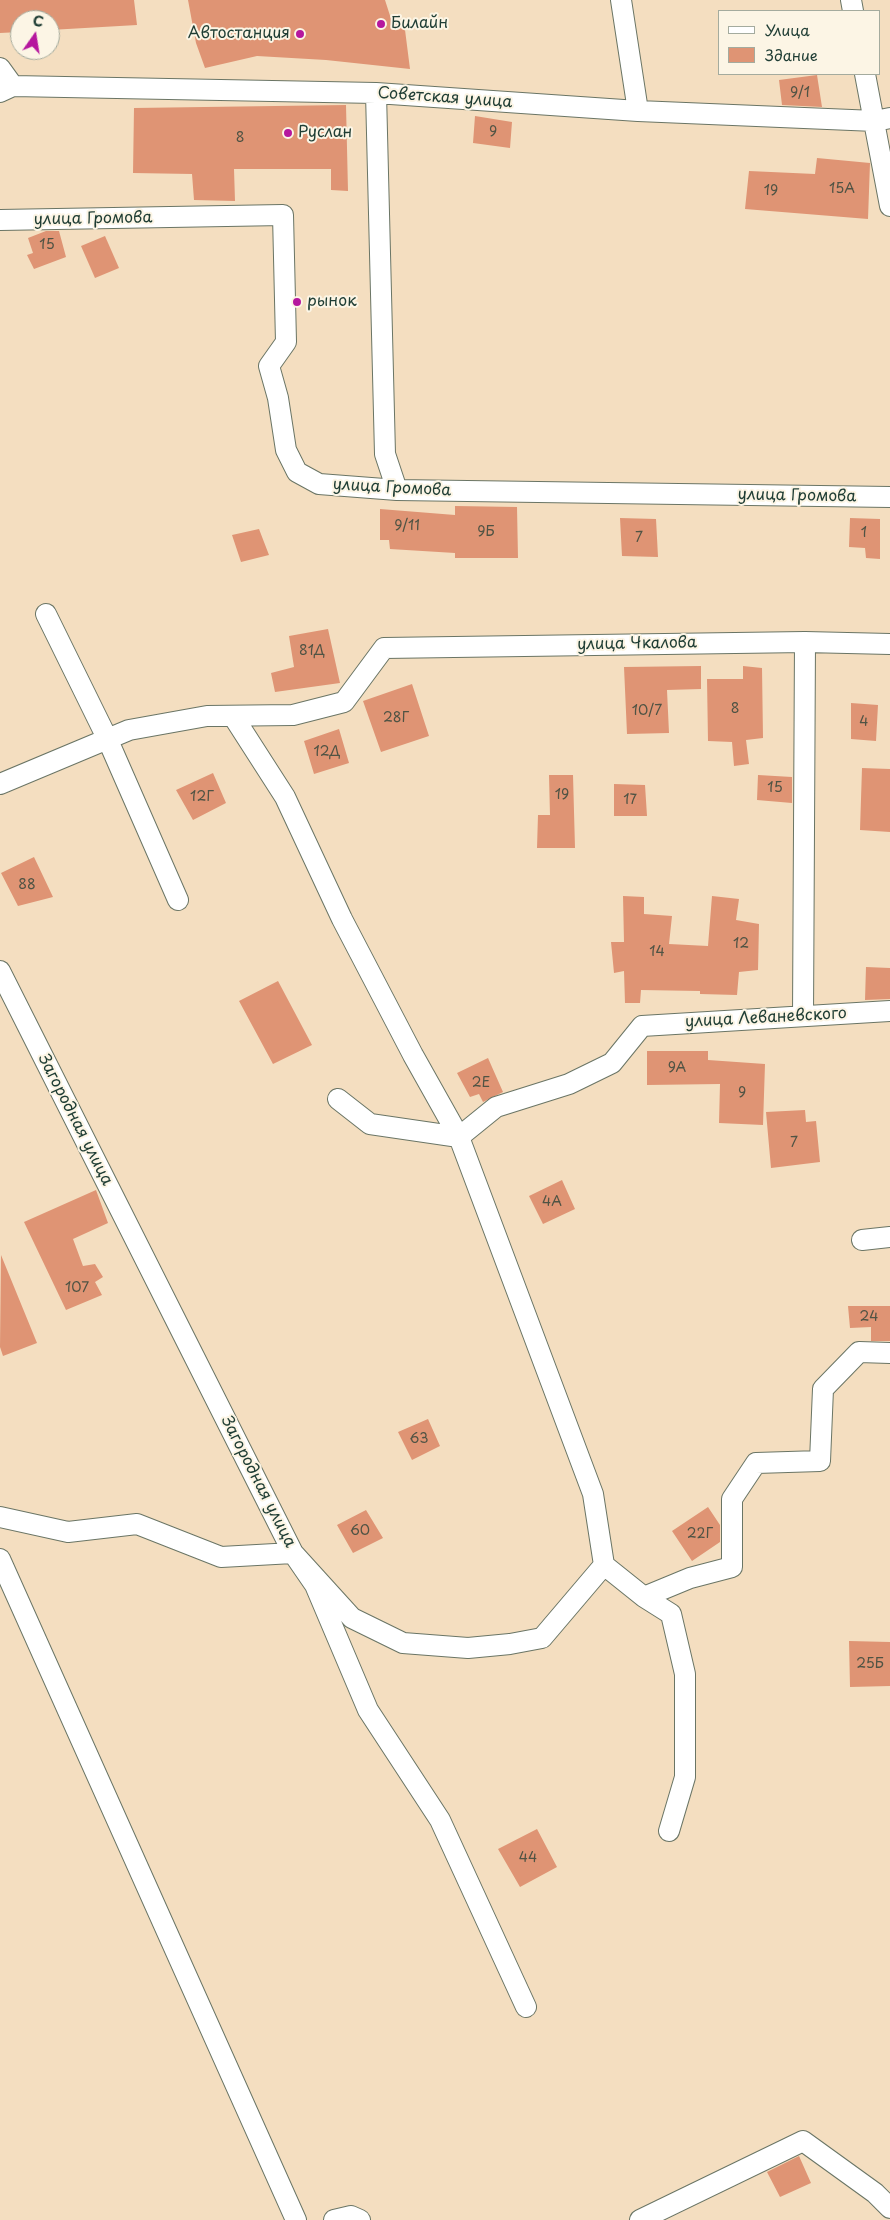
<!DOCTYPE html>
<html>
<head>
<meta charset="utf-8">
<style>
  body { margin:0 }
  #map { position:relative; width:890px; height:2220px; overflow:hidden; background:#f4dec0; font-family:"Playpen Sans",sans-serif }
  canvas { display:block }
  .legend { position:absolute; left:718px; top:10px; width:162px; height:65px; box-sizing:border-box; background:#fcf5e5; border:1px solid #a4ab9e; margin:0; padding:6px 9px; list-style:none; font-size:15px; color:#1f3d34 }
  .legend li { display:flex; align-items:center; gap:10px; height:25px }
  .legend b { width:25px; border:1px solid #a4ab9e }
  .north { position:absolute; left:10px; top:10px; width:50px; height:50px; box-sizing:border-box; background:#fcf5e5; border:1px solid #a4ab9e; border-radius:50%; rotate:13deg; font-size:14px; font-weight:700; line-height:20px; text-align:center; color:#1f3d34 }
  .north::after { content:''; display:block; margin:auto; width:18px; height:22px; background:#b5179e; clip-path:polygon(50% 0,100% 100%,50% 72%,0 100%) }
</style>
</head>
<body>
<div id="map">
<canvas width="890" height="2220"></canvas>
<ul class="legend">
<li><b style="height:6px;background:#fff"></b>Улица</li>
<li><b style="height:14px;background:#df9474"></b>Здание</li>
</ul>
<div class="north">С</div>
</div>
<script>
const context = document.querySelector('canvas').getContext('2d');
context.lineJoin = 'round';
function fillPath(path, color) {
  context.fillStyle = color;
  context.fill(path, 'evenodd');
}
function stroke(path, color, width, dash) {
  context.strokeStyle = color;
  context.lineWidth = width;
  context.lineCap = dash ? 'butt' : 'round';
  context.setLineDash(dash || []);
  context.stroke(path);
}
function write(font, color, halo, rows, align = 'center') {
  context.font = font + ' "Playpen Sans",sans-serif';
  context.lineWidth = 4;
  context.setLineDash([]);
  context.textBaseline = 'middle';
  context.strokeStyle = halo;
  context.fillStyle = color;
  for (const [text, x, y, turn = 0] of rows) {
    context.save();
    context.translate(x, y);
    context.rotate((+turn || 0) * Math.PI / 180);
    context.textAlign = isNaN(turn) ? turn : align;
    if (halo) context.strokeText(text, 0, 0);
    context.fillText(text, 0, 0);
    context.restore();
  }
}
const building = new Path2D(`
  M0,0H134L137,25L50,30V20H20V32L0,33Z
  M188,0H385L393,25L404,22L410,69L326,60L257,56L205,68L196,43Z
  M817,75L822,107L782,105L779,80Z
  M346,105L348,191L331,190V169H234L235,201L194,200L192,174L133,173L134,108Z
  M475,116L512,122L510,148L473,143Z
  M817,158L870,163L868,219L745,209L749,171L815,174Z
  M46,231H59L66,257L34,269L27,255L33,253L28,238Z
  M105,236L119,268L95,278L81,246Z
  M455,506L517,507L518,558H455V553L390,549L389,540H380V509L455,515Z
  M620,518L656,519L658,557L622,556Z
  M850,518L880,519V559L866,558L865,548L849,547Z
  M259,529L269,555L241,562L232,535Z
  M328,629L340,683L275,692L271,673L294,667L289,636Z
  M701,666V689L667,690L669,733L627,734L624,667Z
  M743,666L762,668L763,738L746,740L749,764L734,766L732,742L708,741L707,679H743Z
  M412,684L429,736L381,752L363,701Z
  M851,703L878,705L876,741L851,739Z
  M339,729L349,763L314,774L304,741Z
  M862,768L890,769V832L860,830Z
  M213,773L226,803L193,820L176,790Z
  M549,775H573L575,848H537L538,815H550Z
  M758,775L792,777V803L757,800Z
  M614,784L645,785L647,816H614Z
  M34,857L53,897L18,906L1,873Z
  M623,896L644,897V914L672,916L669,944L708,946L712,896L739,899L736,920L759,924L758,970L739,972L737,995L700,994V991L641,990L640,1003H625L624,971L614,973L611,942H624Z
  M866,967L890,968V999L865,1000Z
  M278,981L312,1045L273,1064L239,1001Z
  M647,1051H708V1060L765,1064L763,1125L719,1123L720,1084L647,1085Z
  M488,1058L503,1092L483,1102L479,1094L470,1097L457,1073Z
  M805,1110L806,1122L816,1121L820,1162L771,1168L766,1112Z
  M562,1180L575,1209L543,1224L529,1196Z
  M96,1190L108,1223L73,1239L83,1266L95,1264L103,1277L95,1282L102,1295L66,1310L24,1222Z
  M1,1255L37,1343L3,1356L0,1347Z
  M848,1306H890V1341H871V1327L850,1328Z
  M428,1419L440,1446L412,1460L398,1432Z
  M708,1507L720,1525V1542L692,1561L672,1531Z
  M366,1510L383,1538L353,1553L337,1525Z
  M849,1641L890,1642V1686L850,1687Z
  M537,1829L557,1867L520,1887L498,1849Z
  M799,2156L811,2183L780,2197L767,2172Z`);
const minor = new Path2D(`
  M621,0L638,111
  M851,0L853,11
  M0,68L13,86
  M865,74L890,206
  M0,92L13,86L376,93L638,111L875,121L890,118
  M376,93L385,454L397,490
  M0,220L283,215L286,342L269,366L278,398L286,450L297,472L319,484L397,490L890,497
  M46,614L107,738L178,900
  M233,716L285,797L342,919L413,1055L459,1137L593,1494L604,1565
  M0,784L129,730L207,716L293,715L344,702L384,648L805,642L890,644
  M0,971L293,1553L352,1618L403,1643L468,1648L510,1644L542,1638L604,1565L644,1597L690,1578L732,1567V1499L756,1463L820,1461L823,1389L859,1352L890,1353
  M803,1016L805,642
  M338,1099L370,1124L459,1137L496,1107L569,1084L612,1063L642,1026L890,1011
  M862,1240L890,1237
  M0,1517L68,1532L137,1524L221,1557L293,1553L315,1585L368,1710L440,1820L526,2007
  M0,1559L296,2220
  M644,1597L671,1614L685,1674V1777L669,1831
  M334,2220L351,2216L360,2220
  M640,2220L803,2141L875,2193L890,2208`);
const markers = [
  [381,24,5,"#b5179e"],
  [300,34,5,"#b5179e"],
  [288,133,5,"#b5179e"],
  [297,302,5,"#b5179e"]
];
const numberNames = [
  ["9/1",800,93],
  ["9",493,132],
  ["8",240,138],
  ["15А",842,189],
  ["19",771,191],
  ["15",47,245],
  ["9/11",407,526],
  ["9Б",486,532],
  ["1",864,533],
  ["7",639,538],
  ["81Д",312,651],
  ["8",735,709],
  ["10/7",647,711],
  ["28Г",396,718],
  ["4",864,722],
  ["12Д",327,752],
  ["15",775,788],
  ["19",562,795],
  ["12Г",202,797],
  ["17",630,800],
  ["88",27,885],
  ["12",741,944],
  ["14",657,952],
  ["9А",677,1068],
  ["2Е",481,1083],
  ["9",742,1093],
  ["7",794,1143],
  ["4А",552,1202],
  ["107",77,1288],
  ["24",869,1317],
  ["63",419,1439],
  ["60",360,1531],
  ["22Г",700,1534],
  ["25Б",870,1664],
  ["44",528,1858]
];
const poiNames = [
  ["Билайн",391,24],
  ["Автостанция",290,34,"right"],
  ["Руслан",298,133],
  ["рынок",307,302]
];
const streetNames = [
  ["Советская улица",445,98,4],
  ["улица Громова",93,219,-1],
  ["улица Громова",392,488,3],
  ["улица Громова",797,496,1],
  ["улица Чкалова",637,644,-1],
  ["улица Леваневского",766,1018,-3],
  ["Загородная улица",75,1120,63],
  ["Загородная улица",258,1482,63]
];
fillPath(building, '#df9474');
stroke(minor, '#6a7565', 22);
stroke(minor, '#fff', 20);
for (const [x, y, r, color] of markers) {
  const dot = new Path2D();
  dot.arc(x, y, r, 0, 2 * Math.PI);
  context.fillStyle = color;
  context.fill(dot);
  stroke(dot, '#fcf5e5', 2);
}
write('14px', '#4f5344', null, numberNames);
write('16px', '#1f3d34', '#fcf5e5', poiNames, 'left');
write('16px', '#1f3d34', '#fcf5e5', streetNames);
</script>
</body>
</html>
